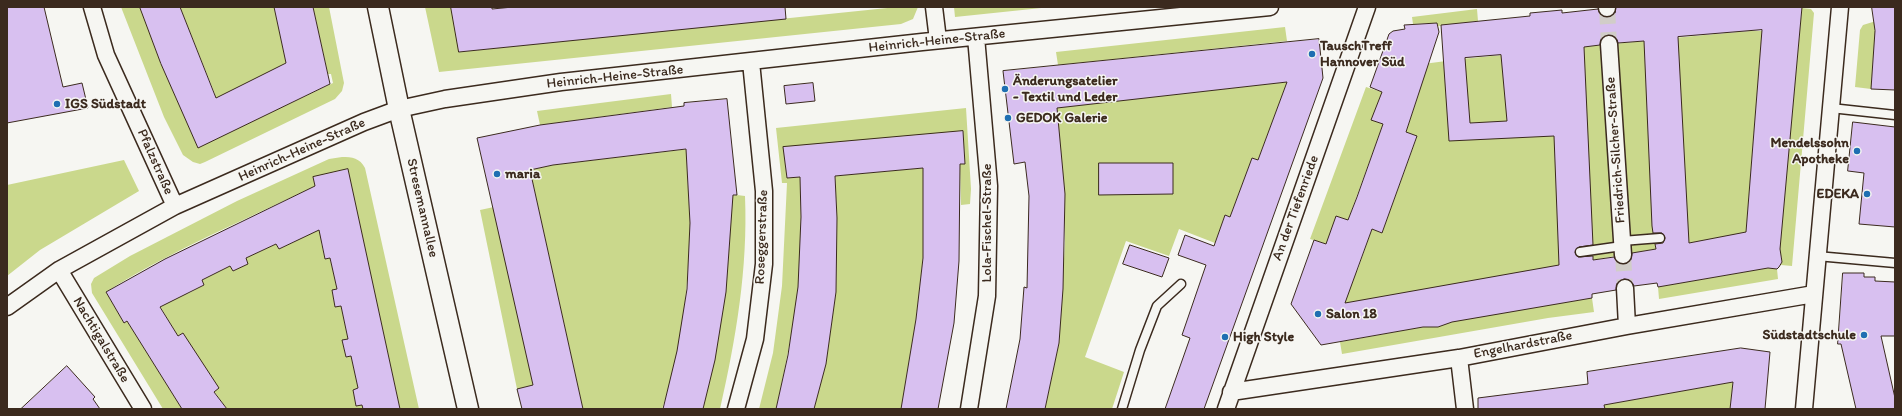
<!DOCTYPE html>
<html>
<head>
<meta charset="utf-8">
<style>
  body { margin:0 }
  #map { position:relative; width:1902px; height:416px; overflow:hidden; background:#f6f6f2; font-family:Itim,sans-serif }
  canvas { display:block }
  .frame { position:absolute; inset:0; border:8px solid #3b2a1e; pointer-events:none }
</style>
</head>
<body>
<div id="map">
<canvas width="1902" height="416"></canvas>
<div class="frame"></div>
</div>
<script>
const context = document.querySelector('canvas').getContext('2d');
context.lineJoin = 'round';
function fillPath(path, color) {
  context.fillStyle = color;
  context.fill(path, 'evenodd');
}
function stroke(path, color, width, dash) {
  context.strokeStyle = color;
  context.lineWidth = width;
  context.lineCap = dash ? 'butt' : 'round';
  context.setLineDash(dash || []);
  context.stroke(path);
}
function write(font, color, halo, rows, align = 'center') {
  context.font = font + ' Itim,sans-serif';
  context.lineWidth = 3;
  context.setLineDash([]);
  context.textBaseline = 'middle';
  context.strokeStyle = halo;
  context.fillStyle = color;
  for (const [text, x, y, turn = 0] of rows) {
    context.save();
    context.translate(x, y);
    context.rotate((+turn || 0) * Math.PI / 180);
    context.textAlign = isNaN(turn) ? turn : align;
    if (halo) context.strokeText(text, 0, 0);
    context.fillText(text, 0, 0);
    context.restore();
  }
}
const green = new Path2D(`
  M121,7H140L161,64L198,147L333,83L331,74H328L313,7H329L344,83L342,91L335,99L205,162L200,164L193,162L183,155L164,117Z
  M180,7H274L286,63L215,107L210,96L215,94Z
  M425,7H451L459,52L897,7H918L913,19L901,24L439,72Z
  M954,7H1051L955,17Z
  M1802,8L1811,9L1814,13L1792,266L1781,265L1782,258L1779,253Z
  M1477,9L1478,21L1438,26L1437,23L1413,24L1412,17Z
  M1876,21L1871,89L1855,87L1860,30L1863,25Z
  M1285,27L1287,41L1058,65L1056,52Z
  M1745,31H1762L1746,233L1337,305L1358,269L1372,229L1382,233L1417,137L1406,132L1419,93L1416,65L1461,59Z
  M1287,82L1258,160L1252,158L1230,217L1225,215L1215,243L1179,229L1169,256L1126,241L1085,357L1124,372L1112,409H1045L1059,343L1065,242V194L1059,134L1045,109Z
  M1366,87L1382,92L1372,120L1383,124L1348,220L1326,244L1310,239Z
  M671,94L672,107L540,125L537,111Z
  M966,108L971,189L970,204L961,205L960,164H965L963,131L784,148L787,178L800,177C801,214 802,251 798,288C793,329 785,369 776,409H759L773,353L782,286L787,183H782L776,128Z
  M689,149C685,174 690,199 690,225C688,286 683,351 662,409H583L530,170L553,165Z
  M342,157C352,157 360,158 365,168L419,409H400L348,171L347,169L314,177L315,186C245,220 172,250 106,292L124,323L127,321L182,409H163L92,293L91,284L94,278L130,256L237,201L329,159Z
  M124,160L139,191L40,250L7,276V185Z
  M923,168V258L916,319L901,409H814L826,363L836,292L837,218L835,176Z
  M737,195L745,196C748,268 736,339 720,409H703C720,339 732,268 730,196Z
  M494,207L533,385L517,389L480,210Z
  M319,224L327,241L321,242L325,259L330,258L337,289L332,291L335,307L341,306L348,339L342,340L346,357L351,356L358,388L353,390L356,406L362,405L363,409H227L214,391L183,333L178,336L157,301L189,293L204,285L202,280L230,266L233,271L248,264L246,258L276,244L279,249L294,242L292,237Z
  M1768,268L1777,269L1778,279L1659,299L1658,287Z
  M1592,298L1594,312L1548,318L1342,354L1340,342L1423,327H1438L1453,321Z
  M1733,382L1730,409H1605L1604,405Z`);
const building = new Path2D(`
  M7,7H44L63,87L82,83L88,108L7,123Z
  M140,7H180L216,98L286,63L274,7H313L330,84L198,148L161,64Z
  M451,7H492V9L513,7H785L786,19L459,52Z
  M1616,7H1802L1780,249L1782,262L1779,267L1777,269L1768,268L1658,287L1657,283L1634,286L1630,280L1624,279L1617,283L1616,290L1592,294V298L1452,322L1438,327H1423L1321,345L1291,304L1314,240L1326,244L1336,216L1348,220L1357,197L1383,124L1371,120L1382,92L1370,87L1389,34L1393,31L1405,29L1404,25L1437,23L1439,32L1406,132L1417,136L1382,233L1372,229L1345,303L1559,265L1554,136L1449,141L1441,25L1530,16V13L1562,10V13L1598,9L1602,16L1607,17L1615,13ZM1762,30L1746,232L1689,243L1678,37ZM1608,35L1614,36L1618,43L1644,41L1652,226L1653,233H1662L1665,238L1663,243L1655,244L1656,249L1632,253L1631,260L1624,264L1618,263L1614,257L1593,260V256L1578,257L1575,252L1579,247L1593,245L1584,47L1600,45L1601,39ZM1501,55L1507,121L1470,123L1465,58Z
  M1872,7H1895V90L1871,89L1875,31Z
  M1319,39L1323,78L1204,409H1165L1190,338L1182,335L1206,265L1178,255L1185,235L1214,246L1225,215L1230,217L1252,158L1258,160L1287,82L1057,108L1065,194L1063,289L1059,343L1045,409H1006L1020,339L1024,287L1027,288L1029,196L1025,162L1014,164L1003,71Z
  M813,83L815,101L786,104L784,86Z
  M727,99L737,195H733L726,292L715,360L703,409H663L677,351L687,289L690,223L686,149L553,165L530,170L583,409H522L517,389L533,385L477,138L540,125L684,106V103Z
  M1853,122L1895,127V227L1859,224L1864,173L1848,171Z
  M963,131L965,164H960L959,261L954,323L938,409H901L916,319L923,258V168L835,176L837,218L836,292L826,364L814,409H776L788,355L798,287L801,217L800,177L787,178L783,147Z
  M1099,163H1173V194L1099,195Z
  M348,169L400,409H363L362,405L356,406L353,390L358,388L351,356L346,357L342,340L348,339L341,306L335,307L332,290L337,289L330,258L325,259L319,230L279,249L276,244L246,258L248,264L233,271L230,266L202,280L204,285L160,307L178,336L183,333L219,388L214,392L227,409H182L127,321L124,323L106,292L165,259L315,186L313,177Z
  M1130,245L1169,258L1162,277L1123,264Z
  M1843,273H1864V277H1875V281L1895,282V336H1881L1895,398V409H1856L1841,344H1838Z
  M1741,348L1770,352L1765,409H1730L1733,382L1604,405L1605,409H1478V398L1588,384L1587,372Z
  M67,366L95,397L93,399L100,409H21Z`);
const minorTunnel = new Path2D(`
  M1607,8L1609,44
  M1623,255L1625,288`);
const service = new Path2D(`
  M1831,108L1895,115
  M1622,241L1660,238
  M1580,252L1622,246
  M1817,256L1895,263
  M1122,409L1140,350L1157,306L1181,284`);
const minor = new Path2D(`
  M92,7L106,55L175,206
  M934,7L938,40
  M1607,7V8
  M1609,44L1623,255
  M59,270L143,409
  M1625,288L1627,326
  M7,307L59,270L175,206L364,122L399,109L445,99L561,82L922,42L1270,7
  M1459,358L1465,409
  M1231,392L1459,358L1627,326L1814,294
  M736,409L755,339L764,264V191L751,62
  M969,409L987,296L989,186L976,37
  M1226,409L1367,7
  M1804,409L1840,7`);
const tertiary = new Path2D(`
  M378,7L399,109L468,409`);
const markers = [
  [1312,54,4,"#1f6fb2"],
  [1005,89,4,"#1f6fb2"],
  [57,104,4,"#1f6fb2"],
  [1008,118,4,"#1f6fb2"],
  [1857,151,4,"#1f6fb2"],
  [497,174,4,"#1f6fb2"],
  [1867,194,4,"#1f6fb2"],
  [1318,314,4,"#1f6fb2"],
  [1864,335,4,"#1f6fb2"],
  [1225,337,4,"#1f6fb2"]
];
const streetNames = [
  ["Heinrich-Heine-Straße",937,41,-6],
  ["Heinrich-Heine-Straße",615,77,-6],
  ["Heinrich-Heine-Straße",302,150,-24],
  ["Friedrich-Silcher-Straße",1616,150,-94],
  ["Pfalzstraße",155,162,66],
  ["Stresemannallee",422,208,77],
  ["An der Tiefenriede",1296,208,-70],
  ["Lola-Fischel-Straße",987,223,-90],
  ["Roseggerstraße",762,237,-88],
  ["Nachtigalstraße",101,340,59],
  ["Engelhardstraße",1523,345,-11]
];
const poiNames = [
  ["TauschTreff",1320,46],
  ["Hannover Süd",1320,62],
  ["Änderungsatelier",1013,81],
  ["- Textil und Leder",1013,97],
  ["IGS Südstadt",65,104],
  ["GEDOK Galerie",1016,118],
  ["Mendelssohn",1849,143,"right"],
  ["Apotheke",1849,159,"right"],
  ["maria",505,174],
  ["EDEKA",1859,194,"right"],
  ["Salon 18",1326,314],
  ["Südstadtschule",1856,335,"right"],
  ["High Style",1233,337]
];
fillPath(green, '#cad88c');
fillPath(building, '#d8c0f0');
stroke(building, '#3b2a1e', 1);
stroke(minorTunnel, '#d1cdc8', 16, [16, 8]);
stroke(service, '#3b2a1e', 11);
stroke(minor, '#3b2a1e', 19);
stroke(tertiary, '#3b2a1e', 23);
stroke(service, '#f6f6f2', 8);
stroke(minor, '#f6f6f2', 16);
stroke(tertiary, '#f6f6f2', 20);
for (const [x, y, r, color] of markers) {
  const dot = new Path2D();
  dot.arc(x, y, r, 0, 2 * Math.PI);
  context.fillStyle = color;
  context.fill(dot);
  stroke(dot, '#f6f6f2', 1.5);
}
write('14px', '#3b2a1e', '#f6f6f2', streetNames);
write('bold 14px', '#3b2a1e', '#f6f6f2', poiNames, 'left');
</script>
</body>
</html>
